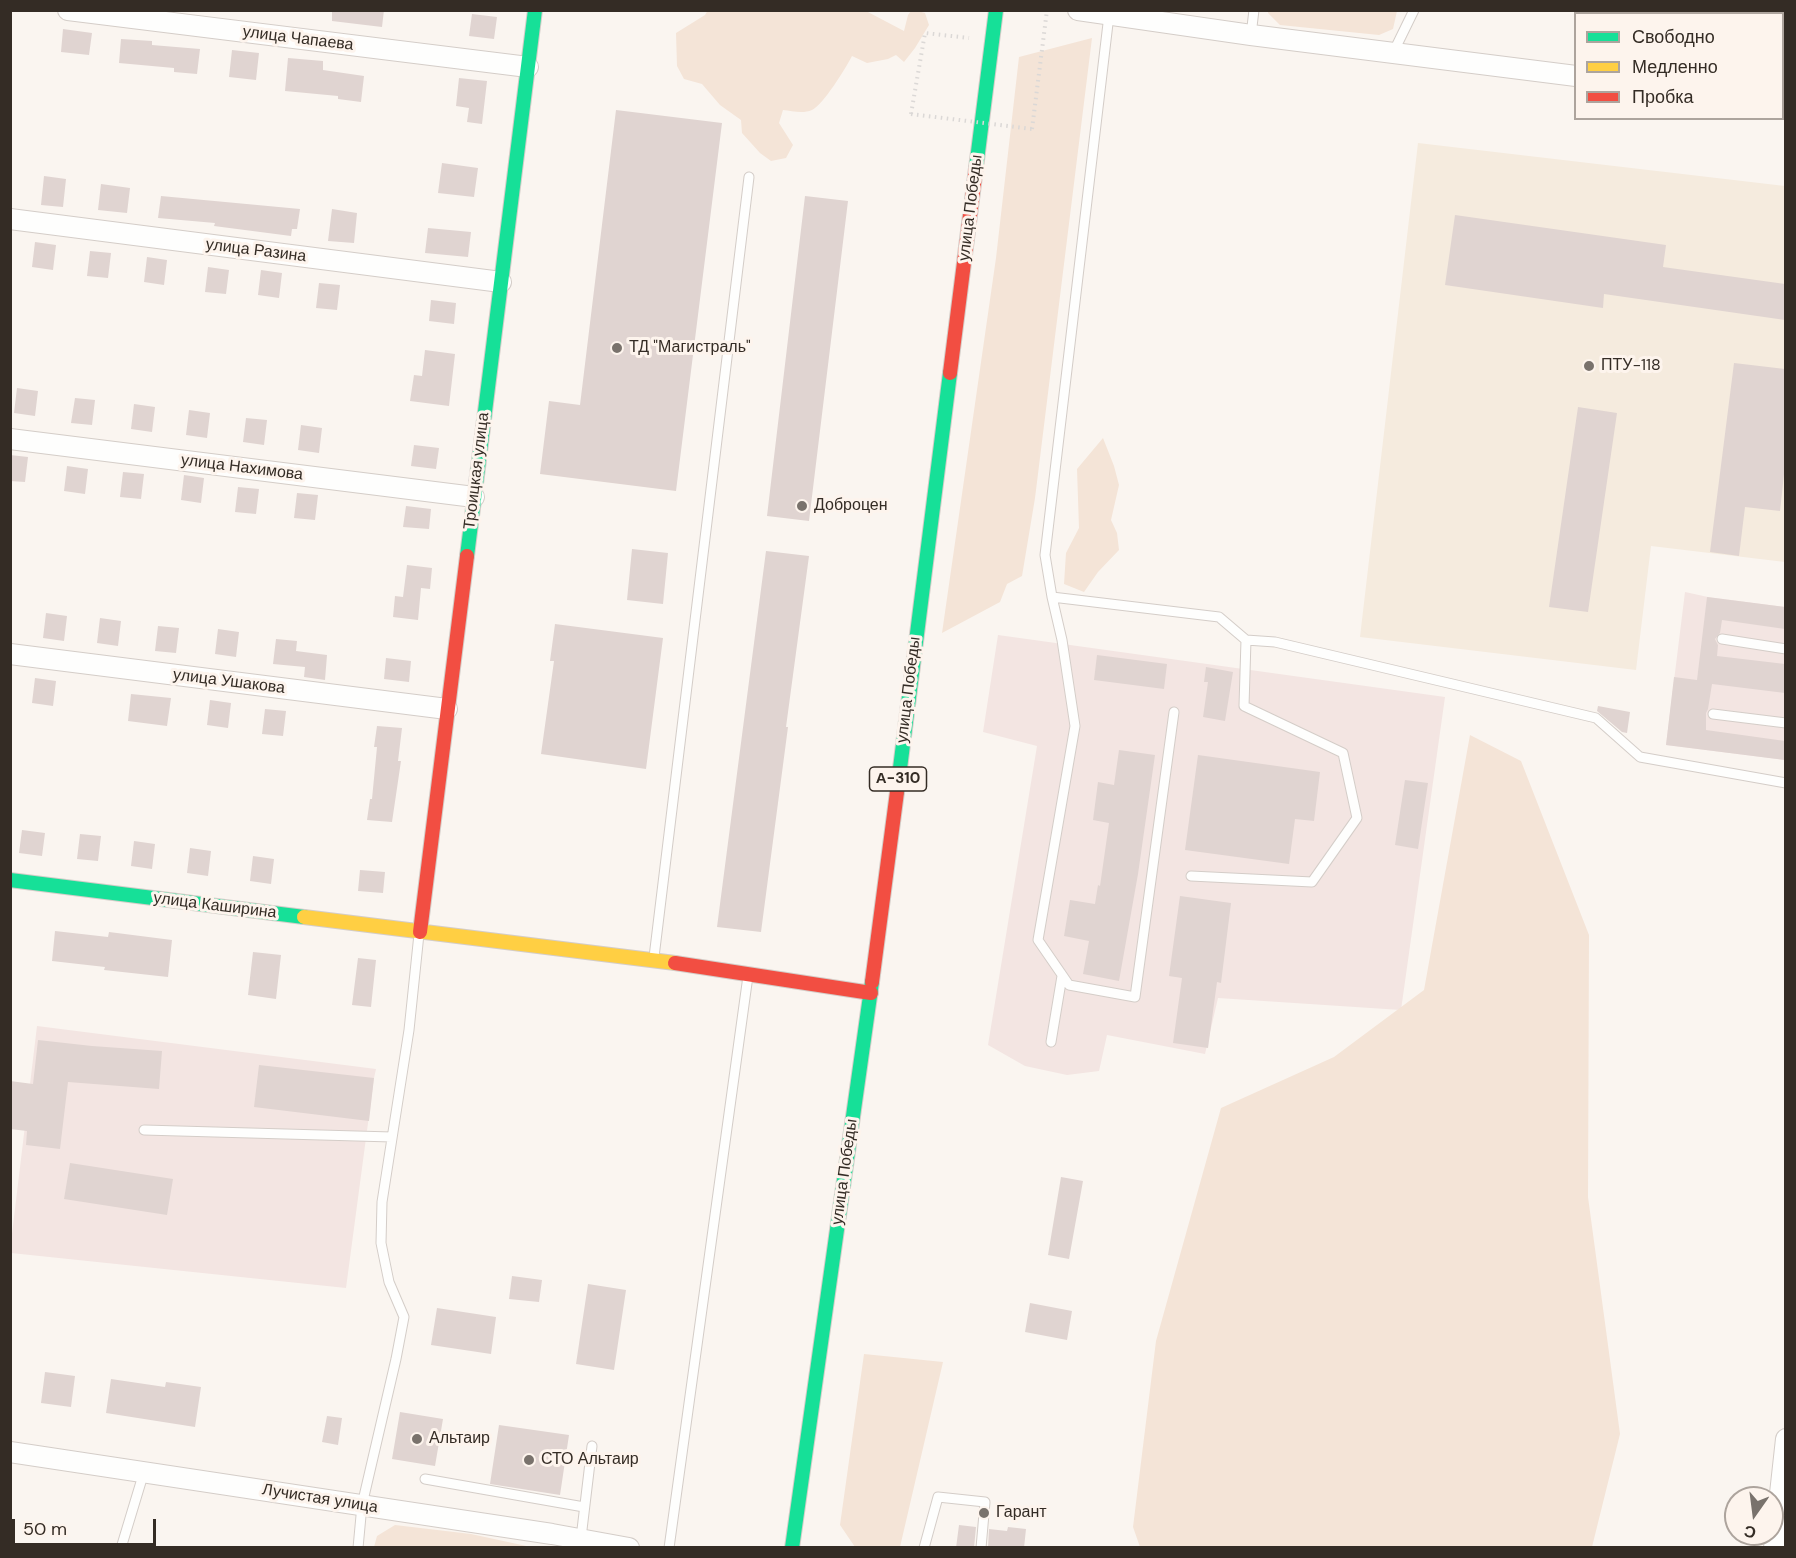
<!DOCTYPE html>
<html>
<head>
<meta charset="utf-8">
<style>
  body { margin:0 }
  #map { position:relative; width:1796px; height:1558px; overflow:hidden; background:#faf5f0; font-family:"DM Sans",sans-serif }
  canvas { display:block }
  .frame { position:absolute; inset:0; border:12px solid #342c25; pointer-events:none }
  .legend { position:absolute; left:1574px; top:12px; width:210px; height:108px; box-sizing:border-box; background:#fdf4ed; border:2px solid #ada49d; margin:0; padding:8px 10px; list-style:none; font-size:18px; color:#342c25 }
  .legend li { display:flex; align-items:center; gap:12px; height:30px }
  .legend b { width:30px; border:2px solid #ada49d }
  .north { position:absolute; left:1724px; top:1486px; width:60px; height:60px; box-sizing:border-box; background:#fdf4ed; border:2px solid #ada49d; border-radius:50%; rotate:194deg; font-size:16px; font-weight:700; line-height:24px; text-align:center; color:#342c25 }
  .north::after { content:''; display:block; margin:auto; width:21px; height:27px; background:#79726c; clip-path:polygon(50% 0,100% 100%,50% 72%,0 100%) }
  .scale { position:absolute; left:12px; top:1519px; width:144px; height:27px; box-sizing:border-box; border:3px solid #342c25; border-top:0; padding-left:8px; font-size:18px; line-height:21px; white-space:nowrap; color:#342c25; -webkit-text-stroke:4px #fdf4ed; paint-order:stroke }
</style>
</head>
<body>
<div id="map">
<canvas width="1796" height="1558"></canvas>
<div class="frame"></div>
<ul class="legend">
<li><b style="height:8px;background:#16e098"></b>Свободно</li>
<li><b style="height:8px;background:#ffcf43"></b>Медленно</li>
<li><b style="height:8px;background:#f24e42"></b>Пробка</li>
</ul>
<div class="north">С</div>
<div class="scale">50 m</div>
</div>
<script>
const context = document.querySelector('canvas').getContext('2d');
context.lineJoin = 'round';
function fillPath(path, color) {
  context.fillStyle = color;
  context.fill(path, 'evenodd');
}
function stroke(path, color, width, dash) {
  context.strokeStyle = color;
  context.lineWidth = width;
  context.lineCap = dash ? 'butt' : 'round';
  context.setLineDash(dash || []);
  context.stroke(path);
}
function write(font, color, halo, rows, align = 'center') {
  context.font = font + ' "DM Sans",sans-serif';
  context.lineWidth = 6;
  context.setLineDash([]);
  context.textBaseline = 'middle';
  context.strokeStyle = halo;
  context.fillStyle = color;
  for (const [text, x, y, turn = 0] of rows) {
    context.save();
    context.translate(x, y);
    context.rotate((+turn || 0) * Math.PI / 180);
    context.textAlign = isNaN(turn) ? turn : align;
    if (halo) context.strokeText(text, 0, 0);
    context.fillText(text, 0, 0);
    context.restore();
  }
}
const industrial = new Path2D(`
  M1685,592L1708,597L1785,607V760L1666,745Z
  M998,635L1445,697L1401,1010L1218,998L1205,1054L1107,1035L1099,1071L1067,1075L1025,1066L988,1045L1037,746L983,732Z
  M37,1026L376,1069L374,1078L346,1288L11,1253V1242Z`);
const education = new Path2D(`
  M1418,143L1785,186V562L1651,546L1636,670L1360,637Z`);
const green = new Path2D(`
  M708,10L866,11L904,31L908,15L911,11H918L925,13L929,25L915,48L904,62L896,55L888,59L867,63L852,56C846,68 823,105 812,110C803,114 792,111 783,110L779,123L793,145L786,158L771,161L760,153L742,133L741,120L720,105L702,84L684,79L677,66L676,33L705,15Z
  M1268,11V10L1397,11L1393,29L1379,35L1280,25L1268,13Z
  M1092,38L1035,498L1022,576L1007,584L1000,602L942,633L996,258L1019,57Z
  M1103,438L1114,466L1119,485L1111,520L1117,533L1119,550L1098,572L1084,592L1064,584L1066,553L1079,528L1077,469Z
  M1470,735L1521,761L1589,935L1588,1197L1620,1434L1592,1547H1140L1133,1527L1156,1341L1221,1108L1334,1057L1424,990Z
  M864,1354L943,1362L900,1547H855L840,1525Z
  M395,1525L471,1534L531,1547H374L377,1536Z`);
const building = new Path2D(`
  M332,10H384L382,27L332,21Z
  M472,14L497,17L494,39L469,36Z
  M63,29L92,33L89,55L61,52Z
  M121,39L152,41V45L200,49L197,74L174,72V68L119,63Z
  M232,50L259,53L256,80L229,77Z
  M288,58L323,61V70L364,76L361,102L338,99V96L285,91Z
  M459,78L487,81L482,124L467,122L469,108L456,106Z
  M616,110L722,123L676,491L540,474L549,401L580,405Z
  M442,163L478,168L474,197L438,193Z
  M44,176L66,179L63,207L41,205Z
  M101,184L130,188L127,213L98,210Z
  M161,196L300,209L297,229H292L291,236L214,226L215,223L158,218Z
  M805,196L848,201L809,521L767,516Z
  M332,209L357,213L354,243L328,241Z
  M1455,215L1666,245L1663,267L1785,284V320L1604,294L1603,308L1445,285Z
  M428,228L471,232L468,257L425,253Z
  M35,242L56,245L53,270L32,267Z
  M90,251L111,253L108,278L87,276Z
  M147,257L167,260L164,285L144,282Z
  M208,267L229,270L226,294L205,292Z
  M261,270L282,273L279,298L258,295Z
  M319,283L340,285L337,310L316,308Z
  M431,300L456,303L454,324L429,321Z
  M425,350L455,354L449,406L410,401L414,375L422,376Z
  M1734,363L1785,369V465L1780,511L1745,507L1739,556L1710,552Z
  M17,388L38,391L35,416L14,413Z
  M75,398L95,400L92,425L71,423Z
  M134,404L155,407L152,432L131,429Z
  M1578,407L1617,413L1588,612L1549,607Z
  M189,410L210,413L207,438L186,435Z
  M246,418L267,420L264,445L243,442Z
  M301,425L322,428L319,453L298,450Z
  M414,445L439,448L436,469L411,466Z
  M10,455L28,457L25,482L10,481Z
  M67,466L88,469L85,494L64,491Z
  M123,472L144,474L141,499L120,497Z
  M184,475L204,478L201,503L181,500Z
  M238,487L259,489L256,514L235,512Z
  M297,493L318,495L315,520L294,518Z
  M406,506L431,509L429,529L403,527Z
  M632,549L668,553L663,604L627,600Z
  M766,551L809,556L786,727H788L761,932L717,927Z
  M407,565L432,568L430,589L421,588L418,620L393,617L395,596L403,597Z
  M1707,597L1785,607V629L1722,620L1720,633L1715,639L1718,645L1717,656L1785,664V693L1712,684L1708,709L1706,713V730L1785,741V760L1666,745L1674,677L1697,680Z
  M46,613L67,616L64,641L43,638Z
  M100,618L121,621L118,646L97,643Z
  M555,624L663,638L646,769L541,754L554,661H550Z
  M158,626L179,628L176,653L155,651Z
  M218,629L239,632L236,657L215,654Z
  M276,639L297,641L296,651L327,655L325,680L304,677L305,667L273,664Z
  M1097,655L1167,664L1164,689L1094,680Z
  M386,658L411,661L409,682L384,679Z
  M1206,667L1233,672L1225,721L1203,717L1208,682H1204Z
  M35,678L56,681L53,706L32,703Z
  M131,694L171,698L167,726L128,721Z
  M210,700L231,703L228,728L207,725Z
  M1598,706L1630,712L1627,733L1622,732L1597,711Z
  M265,709L286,711L283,736L262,734Z
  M377,726L402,728L398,761H401L392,822L367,820L370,799H372L377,747H374Z
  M1119,750L1155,755L1138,874L1119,981L1083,974L1089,941L1064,936L1070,900L1095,904L1098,885L1100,886L1109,823L1093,820L1098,782L1114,785Z
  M1198,755L1320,772L1314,821L1295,819L1289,864L1185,850Z
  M1405,780L1428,783L1418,849L1395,845Z
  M22,830L45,833L42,856L19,853Z
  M80,834L101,836L98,861L77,859Z
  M134,841L155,844L152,869L131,866Z
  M190,848L211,851L208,876L187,873Z
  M253,856L274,859L271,884L250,881Z
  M360,870L385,872L383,893L358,891Z
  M1180,896L1231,903L1221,983L1217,982L1208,1048L1173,1043L1182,978L1169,976Z
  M55,931L108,937L109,932L172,940L168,977L104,970L105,967L52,961Z
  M253,952L281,955L276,999L248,995Z
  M358,958L376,960L371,1007L352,1005Z
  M38,1040L92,1046L162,1051L159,1089L68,1082L60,1149L26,1145L27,1131L10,1129V1081L33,1084Z
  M259,1065L374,1078L369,1121L254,1107Z
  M70,1163L173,1179L167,1215L64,1199Z
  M1061,1177L1083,1181L1069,1259L1048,1255Z
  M512,1276L542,1280L539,1302L509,1299Z
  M588,1284L626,1290L614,1370L576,1364Z
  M1030,1303L1072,1311L1067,1340L1025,1332Z
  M437,1308L496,1317L491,1354L431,1345Z
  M45,1372L75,1376L71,1407L41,1403Z
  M111,1379L165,1387L166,1382L201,1387L195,1427L106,1413Z
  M400,1412L443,1419L435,1466L392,1459Z
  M327,1416L342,1418L338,1445L322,1442Z
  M499,1425L569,1435L560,1495L490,1484Z
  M959,1525L976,1527L974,1548H956Z
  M1008,1527L1026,1529L1024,1548H988L989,1529L1007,1531Z`);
const path = new Path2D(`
  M911,114L925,33L969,38
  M1032,129L1047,10`);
const lane = new Path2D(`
  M1109,15L1045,555L1052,597L1219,617L1246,640L1275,642L1596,718L1640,757L1786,783
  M1251,35L1254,10
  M1393,53L1414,10
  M1052,597L1062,640L1075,726L1038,940L1069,985L1135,997L1174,712
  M1722,639L1786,649
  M1713,714L1786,723
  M1191,876L1312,882L1357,818L1343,753L1244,706L1246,640
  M654,957L749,177
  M1051,1042L1062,976
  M144,1130L392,1137
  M425,1479L584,1507
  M581,1538L592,1446
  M121,1548L144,1472
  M358,1548L362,1505L396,1359L404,1317L389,1282L381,1243L382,1202L409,1030L419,934
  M669,1548L748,976
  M924,1548L938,1497L985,1502L981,1548`);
const street = new Path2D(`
  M68,10L528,67
  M1078,10L1251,35L1576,76
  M1782,101L1786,102
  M10,219L501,282
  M10,439L474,497
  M10,654L447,709
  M10,1452L552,1534L629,1548
  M1774,1548L1786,1439`);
const fast = new Path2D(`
  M976,168L996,10
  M467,556L535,10
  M897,792L950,373
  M10,880L304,917
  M792,1548L872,982`);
const slow = new Path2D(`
  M304,917L675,963`);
const jam = new Path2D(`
  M950,373L976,168
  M420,932L467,556
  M675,963L871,993
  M872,982L897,792`);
const pathBridge = new Path2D(`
  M911,114L1032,129`);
const markers = [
  [617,348,6,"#79726c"],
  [1589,366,6,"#79726c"],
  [802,506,6,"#79726c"],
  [417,1439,6,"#79726c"],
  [529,1460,6,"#79726c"],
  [984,1513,6,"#79726c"]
];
const shields = [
  [898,779,57]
];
const shieldNames = [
  ["А-310",898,779]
];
const streetNames = [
  ["улица Чапаева",298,39,7],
  ["улица Победы",971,208,-83],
  ["улица Разина",256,251,7],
  ["улица Нахимова",242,468,7],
  ["Троицкая улица",477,471,-83],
  ["улица Ушакова",229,682,7],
  ["улица Победы",909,690,-83],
  ["улица Каширина",215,906,7],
  ["улица Победы",845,1172,-82],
  ["Лучистая улица",320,1499,9]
];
const poiNames = [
  ["ТД \"Магистраль\"",629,348],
  ["ПТУ-118",1601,366],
  ["Доброцен",814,506],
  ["Альтаир",429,1439],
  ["СТО Альтаир",541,1460],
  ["Гарант",996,1513]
];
fillPath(industrial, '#f3e5e2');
fillPath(education, '#f5ebde');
fillPath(green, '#f4e4d7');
fillPath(building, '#e0d4d1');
stroke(lane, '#d4cdc8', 11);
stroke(street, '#d4cdc8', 22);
stroke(fast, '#d4cdc8', 16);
stroke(slow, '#d4cdc8', 16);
stroke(jam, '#d4cdc8', 16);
stroke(path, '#dbd8d6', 4, [1.5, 4.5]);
stroke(lane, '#fefefd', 9);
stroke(street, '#fefefd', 20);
stroke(fast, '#16e098', 14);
stroke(slow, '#ffcf43', 14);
stroke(jam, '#f24e42', 14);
stroke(pathBridge, '#dbd8d6', 4, [1.5, 4.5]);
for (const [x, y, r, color] of markers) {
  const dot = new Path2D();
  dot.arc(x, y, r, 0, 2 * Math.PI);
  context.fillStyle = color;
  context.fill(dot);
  stroke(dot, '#fdf4ed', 2);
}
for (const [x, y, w] of shields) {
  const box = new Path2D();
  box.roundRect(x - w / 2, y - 12, w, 24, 4.5);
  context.fillStyle = '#fdf4ed';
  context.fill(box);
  stroke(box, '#342c25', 1.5);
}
write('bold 15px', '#342c25', null, shieldNames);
write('16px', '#342c25', '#fdf4ed', streetNames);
write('16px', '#342c25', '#fdf4ed', poiNames, 'left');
</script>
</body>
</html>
